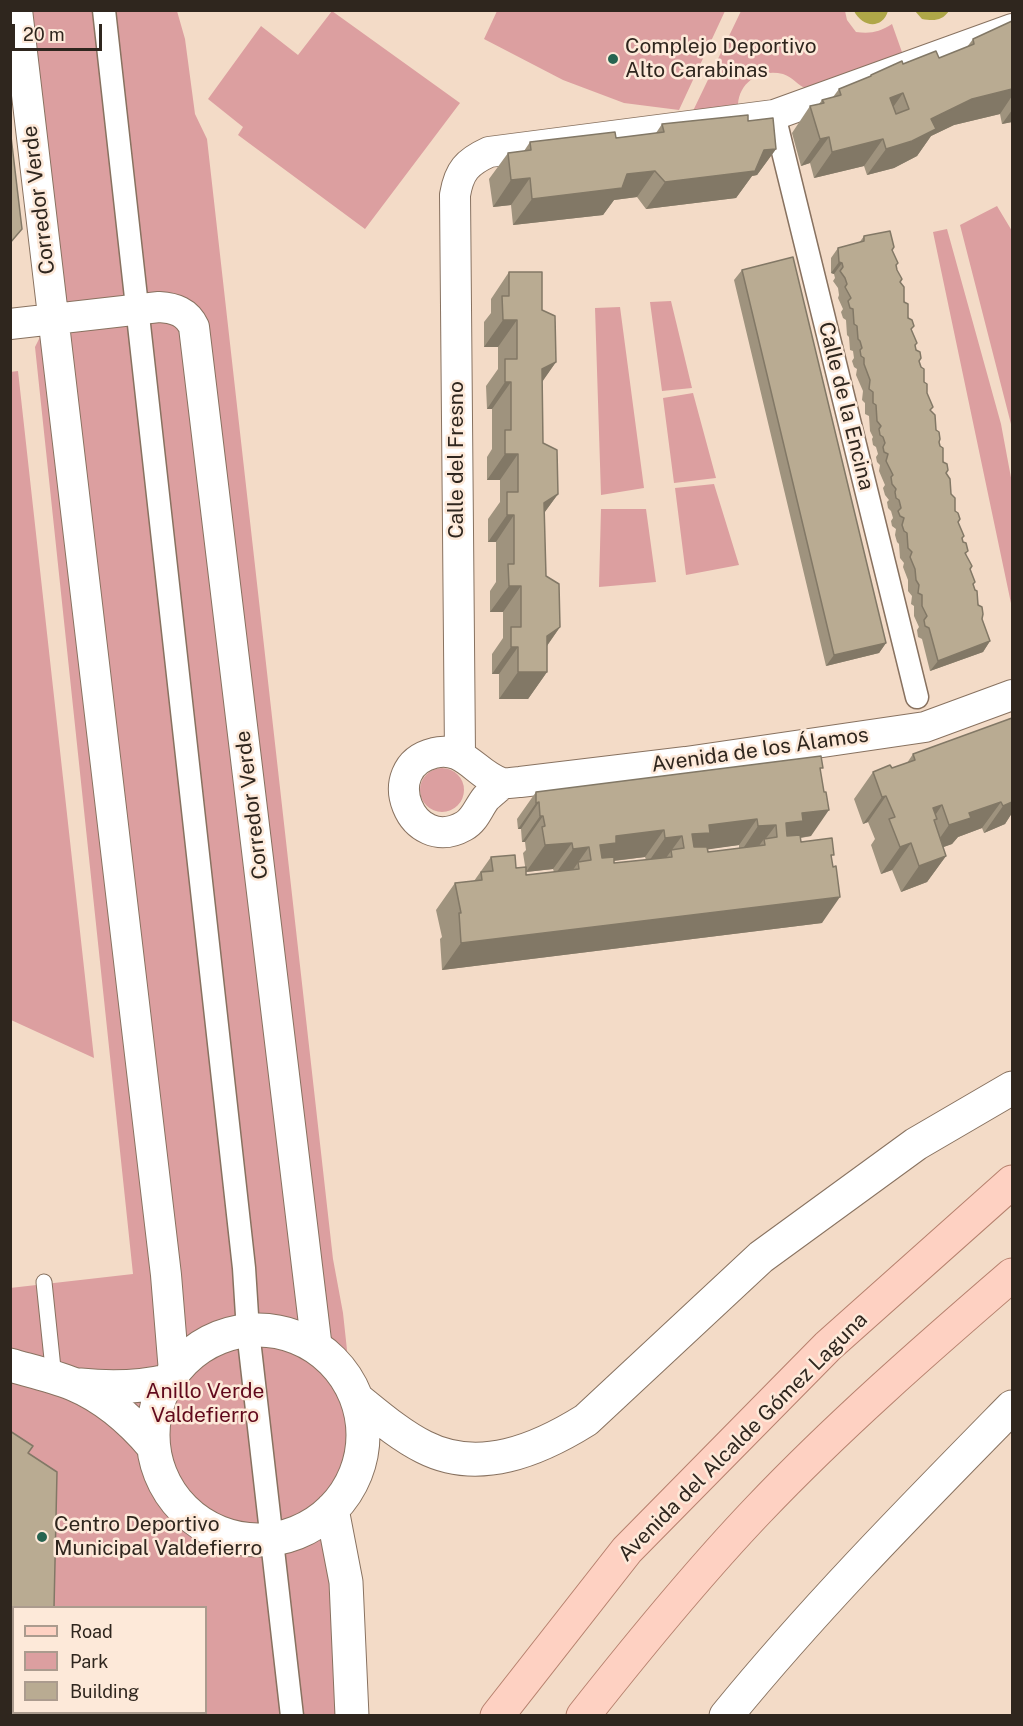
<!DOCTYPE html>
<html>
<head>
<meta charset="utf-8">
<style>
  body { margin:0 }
  #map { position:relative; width:1023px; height:1726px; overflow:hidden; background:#f3dbc7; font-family:"Public Sans",sans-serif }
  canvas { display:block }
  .frame { position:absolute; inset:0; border:12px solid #2f261e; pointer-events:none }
  .legend { position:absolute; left:12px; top:1606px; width:195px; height:108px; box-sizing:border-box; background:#fde9d9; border:2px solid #ab9b8e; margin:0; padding:8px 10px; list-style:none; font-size:18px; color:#2f261e }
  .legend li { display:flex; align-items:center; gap:12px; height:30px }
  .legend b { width:30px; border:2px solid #ab9b8e }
  .scale { position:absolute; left:12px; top:24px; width:90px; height:27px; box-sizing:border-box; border:3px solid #2f261e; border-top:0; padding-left:8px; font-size:18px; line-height:21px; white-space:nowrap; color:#2f261e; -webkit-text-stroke:4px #fde9d9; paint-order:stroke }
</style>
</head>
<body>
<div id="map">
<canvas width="1023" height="1726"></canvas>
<div class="frame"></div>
<ul class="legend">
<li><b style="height:8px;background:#fed1c2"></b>Road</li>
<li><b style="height:16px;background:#dc9fa0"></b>Park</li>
<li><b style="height:16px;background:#b9ab92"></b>Building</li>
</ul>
<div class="scale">20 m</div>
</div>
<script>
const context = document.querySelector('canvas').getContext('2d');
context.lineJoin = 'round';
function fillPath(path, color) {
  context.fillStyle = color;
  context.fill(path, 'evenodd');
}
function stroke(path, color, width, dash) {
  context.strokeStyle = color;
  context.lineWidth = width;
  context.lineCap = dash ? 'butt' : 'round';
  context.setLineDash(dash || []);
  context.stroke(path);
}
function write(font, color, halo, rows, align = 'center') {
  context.font = font + ' "Public Sans",sans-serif';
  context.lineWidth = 5;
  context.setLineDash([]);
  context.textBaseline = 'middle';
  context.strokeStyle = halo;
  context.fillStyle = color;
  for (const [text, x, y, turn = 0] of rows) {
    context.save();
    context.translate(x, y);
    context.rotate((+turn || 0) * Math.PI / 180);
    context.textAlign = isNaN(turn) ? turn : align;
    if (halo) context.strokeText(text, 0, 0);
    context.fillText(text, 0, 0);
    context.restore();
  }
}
const green = new Path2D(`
  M24,11H177L185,39L195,114L207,139L333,1259L343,1313L351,1387L362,1421L363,1444L358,1467L348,1488L332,1509L362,1715H11L10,1288L133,1274L35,347L56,305ZM14,1608H206V1712H14Z
  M332,11L460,103L365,229L238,135L243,127L208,99L261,26L298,55Z
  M497,11V10L725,11L679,110L624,103L563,80L484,39Z
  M741,11H845L847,20L856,32C871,34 879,32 892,24L903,55L807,89C798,86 793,77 783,74C760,68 737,83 738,108L692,113Z
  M997,206L1012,231V428L960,225Z
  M947,229L1001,424L1012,483V608L933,232Z
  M671,301L692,388L662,391L650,302Z
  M620,307L644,488L601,495L595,308Z
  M18,371L94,1058L11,1020L10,372Z
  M693,393L716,478L674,483L663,398Z
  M714,484L739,565L686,575L675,488Z
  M601,509H646L656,582L599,587Z
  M420 790a22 22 0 1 1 44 0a22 22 0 1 1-44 0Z`);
const water = new Path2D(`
  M854,11V10L888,11C882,30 862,27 854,11Z
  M915,11H949C942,21 934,21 922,19Z`);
const service = new Path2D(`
  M44,1282L54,1378`);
const pedestrian = new Path2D(`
  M104,10L244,1268L248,1331L292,1716
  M774,115L917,697`);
const minor = new Path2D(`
  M17,10L166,1275L174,1372
  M10,324L159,307C175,308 187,312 194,327L317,1349
  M460,755L455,195C459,171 467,162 489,152L774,115L1012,29
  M503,783C498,788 491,793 486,798C478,808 475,820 464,826C411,856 376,767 434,753C464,745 476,775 502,783C507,784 515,782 520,782L686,762L925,727L1012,695`);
const tertiary = new Path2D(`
  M153 1435a105 105 0 1 1 210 0a105 105 0 1 1-210 0Z
  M10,1365C31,1371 53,1376 73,1384C104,1397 131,1420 153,1446
  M80,1385C110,1388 137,1388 167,1381
  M357,1399C378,1416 400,1435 424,1447C479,1475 538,1450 586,1420L761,1257L916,1144L1012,1088
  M332,1509L346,1582L352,1716
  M726,1716C815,1607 914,1507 1012,1407`);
const primary = new Path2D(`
  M497,1716L627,1550L828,1346L1012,1182
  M583,1716C639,1645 696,1575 758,1510C837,1427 925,1350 1012,1275`);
const wall = new Path2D(`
  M1012,21V122L1002,124L1000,114L954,125L931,136L917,156L894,168L867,175L864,166L814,178L810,163L801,166L792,133L810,106L819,104L822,100L833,97L839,89L869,77L871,75L903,64L939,58L967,47L973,39Z
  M748,121L776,149L757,175L752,176L736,198L646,209L637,197L614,200L603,215L513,225L511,205L493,207L489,179L508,153L524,151L530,142L616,138L656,133L662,124Z
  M864,236L892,250L963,542L968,551L966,554L982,619L990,641L983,652L930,671L922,639L918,637L917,630L919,627L914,616V606L911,604L912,596L908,591V580L903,567L904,563L900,558L899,544L897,542L895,535L896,529L892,526L891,521L893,518L891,511L888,508L887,502L889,500L885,495L883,488L885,485L879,471L880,465L877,462L876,457L878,454L876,447L873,445L872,439L873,437L870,431L869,416L865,414V403L862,400L863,391L856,375L857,369L854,367L852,361L854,358L853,351L850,350L849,337L847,335L846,320L843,318L841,312L843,309L838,298L839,295L838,288L833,281L835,278L834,274L831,273V258L838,248L859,243Z
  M742,270L886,643L879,653L826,666L734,280Z
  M509,272L542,310L556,362L542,381L543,443L558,494L544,513L546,576L560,627L547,646V672L528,699H499V674H492V654L503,638V612H490V591L496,582V542H488V519L500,502V480H487V457L492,449V409H487L486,386L498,369V347H484V322L491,313V299Z
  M1012,718V813L1005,824L984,833L982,828L958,837L952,844L943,847L946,856L927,882L901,892L892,870L881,874L871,845L875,839L868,822L863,824L854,799L873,772L892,768L907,763L913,754Z
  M821,771L811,836L801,838V842L831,858L822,923L442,970L440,939L442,937L436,910L455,883L474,881L491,857L516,868L526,875L554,872L553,869L526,872L523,853L526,850L525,842H522L521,829H518L517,819L536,792ZM739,845V849L708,852L707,849ZM645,857L646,860L614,863V861Z`);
const shadedWall = new Path2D(`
  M1012,89V96L1000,114L954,125L931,136L917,156L894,168L867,175L886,149L931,119L972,99Z
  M903,93L884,120L890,98Z
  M1012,110V122L1002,124Z
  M829,137L810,163L801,166L820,139Z
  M883,139L864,166L814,178L832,152Z
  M776,149L757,175L752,176L736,198L646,209L665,182L764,150Z
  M655,171L637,197L614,200L603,215L513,225L532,199L627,174Z
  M530,178L511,205L493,207L511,180Z
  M839,262L842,263L834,274L831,273Z
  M503,320H517L498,347H484Z
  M556,362L538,388L542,369Z
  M505,382H511L492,409H487Z
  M505,454H518L500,480H487Z
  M558,494L539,520L544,503Z
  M507,515H514L496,542H488Z
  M509,586H521L503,612H490Z
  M560,627L541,654L547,636Z
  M990,641L983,652L930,671L938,661Z
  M886,643L879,653L826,666L834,655Z
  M511,647H518L499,674H492Z
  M518,672H547L528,699H499Z
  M886,796L868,822L863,824L882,797Z
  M539,802L521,829H518L536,803Z
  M1001,802L982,828L958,837L952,844L930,852L949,825L969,813Z
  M1012,802V813L1005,824L984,833L1003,806Z
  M942,805L924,832L933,808Z
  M829,810L811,836L790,839L784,847L786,823L802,813Z
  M540,816H543L525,842H522Z
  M757,819L739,845L697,851L691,859L692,834L709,825Z
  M776,825L764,841V839L755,851L740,853L758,826Z
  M664,830L645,857L603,862L598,870L600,845L616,836Z
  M682,836L663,862L647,864L665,838Z
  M572,843L553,869L526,872L545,845Z
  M911,843L892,870L881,874L900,847Z
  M589,847L570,874L554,876L573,849Z
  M946,856L927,882L901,892L919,866Z
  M840,897L822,923L442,970L461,943Z
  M10,1697H14V1713H41L39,1715L10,1716Z`);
const building = new Path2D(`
  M1012,21V89L972,99L931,119L936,129L912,141L886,149L883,139L832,152L829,137L820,139L810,106L824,103L822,100L841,95L839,89L871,76V75L902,61L903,64L936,51L939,58L974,44L973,39ZM903,93L909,109L896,114L890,98Z
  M748,115V121L773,118L776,149L764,150L755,171L665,182L655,171L627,174L622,188L532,199L530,178L511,180L508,153L531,150L530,142L615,132L616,138L664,132L662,124Z
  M10,128L22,229L10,243Z
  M890,231L894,247L892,250L898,263L896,265L897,270L902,279L900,282L904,287V302L908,304V318L912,320L914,326L911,329L917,343L915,345L916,350L920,352L921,358L919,361L921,367L924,369V382L927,384V393L933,407L930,410L935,415L936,430L939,432L940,439L939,442L940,446L943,448V462L947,464L948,470L946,473L950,479L951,494L955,498V511L958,513L960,519L958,522L964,536L962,538L963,542L966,543L968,551L965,553L972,566L970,569L975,582L973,584L975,590L977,591L978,605L982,607L983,614L982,619L990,641L938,661L929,628L925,626L924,620L927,616L922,606V595L918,593L919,585L916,580L915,569L910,557L912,552L908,548L907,533L904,531L902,525L904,518L900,516L898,511L901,508L899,500L896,498L895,492L896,489L892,484L891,477L893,475L886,461L888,454L884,452L883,447L885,443L883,437L880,435L879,429L881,426L877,421L876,405L873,403V392L869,389L870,380L864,364V358L861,356L860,350L862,348L860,341L858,339L857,326L854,324L853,309L850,308L848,301L851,298L845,287L847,284L845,278L840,271L843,267L842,263L839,262L838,248L864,241V236Z
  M793,257L886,643L834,655L742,270Z
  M509,272H542V310L555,316L556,362L542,369L543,443L557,450L558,494L544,503L546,576L559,584L560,627L547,636V672H518V647H511V627H521V586H509L508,564H514V515H507V492H518V454H505V430H511V382H505V359H517V320H503L502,296H509Z
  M1012,718V802L1003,806L1001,802L969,813L971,818L949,825L942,805L933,808L937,819L934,820L946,856L919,866L911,843L900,847L889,819L895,817L886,796L882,797L873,772L890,765L892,768L915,760L913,754Z
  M821,756L823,768H820L824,792H826L829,810L802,813L803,821L786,823L787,836L800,835L801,842L832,838L834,855H831L833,867L836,866L840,897L461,943L459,913H461L455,883L482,880L481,872L493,871L491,857L515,855L516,868L526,867V875L579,869L578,862L591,860L589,847L573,849L572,843L545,845L542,827L545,826L543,816H540L539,802L536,803V792ZM757,819L758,826L776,825L777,837L764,839L765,845L708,852L707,847H694L692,834L710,833L709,825ZM664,830L665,838L682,836L684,848L671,850L672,857L614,863V857L602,858L600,845L616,843V836Z
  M10,1431L33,1446L28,1453L57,1472L54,1608H14V1697H10Z`);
const markers = [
  [613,59,6,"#266451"],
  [42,1537,6,"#266451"]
];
const poiNames = [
  ["Complejo Deportivo",625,47],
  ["Alto Carabinas",625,71],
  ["Centro Deportivo",54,1525],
  ["Municipal Valdefierro",54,1549]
];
const streetNames = [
  ["Corredor Verde",39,200,-97],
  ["Calle de la Encina",846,406,76],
  ["Calle del Fresno",457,460,-90],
  ["Avenida de los Álamos",760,750,-8],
  ["Corredor Verde",252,805,-97],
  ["Avenida del Alcalde Gómez Laguna",743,1437,-45]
];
const parkNames = [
  ["Anillo Verde",205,1392],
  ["Valdefierro",205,1416]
];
fillPath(green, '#dc9fa0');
fillPath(water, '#afa748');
stroke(service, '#887260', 17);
stroke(pedestrian, '#887260', 25);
stroke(minor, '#887260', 32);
stroke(tertiary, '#887260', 35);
stroke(primary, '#b6816e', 35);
stroke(service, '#fff', 15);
stroke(pedestrian, '#fff', 22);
stroke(minor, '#fff', 30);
stroke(tertiary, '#fff', 33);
stroke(primary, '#fed1c2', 33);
fillPath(wall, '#9f937e');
fillPath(shadedWall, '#827866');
fillPath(building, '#b9ab92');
stroke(building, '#827866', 1.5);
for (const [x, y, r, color] of markers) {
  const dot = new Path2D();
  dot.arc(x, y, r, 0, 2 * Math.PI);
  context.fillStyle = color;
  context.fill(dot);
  stroke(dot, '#fde9d9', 2);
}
write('21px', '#2f261e', '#fde9d9', poiNames, 'left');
write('21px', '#2f261e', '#fde9d9', streetNames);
write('21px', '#61091c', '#fde9d9', parkNames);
</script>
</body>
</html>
